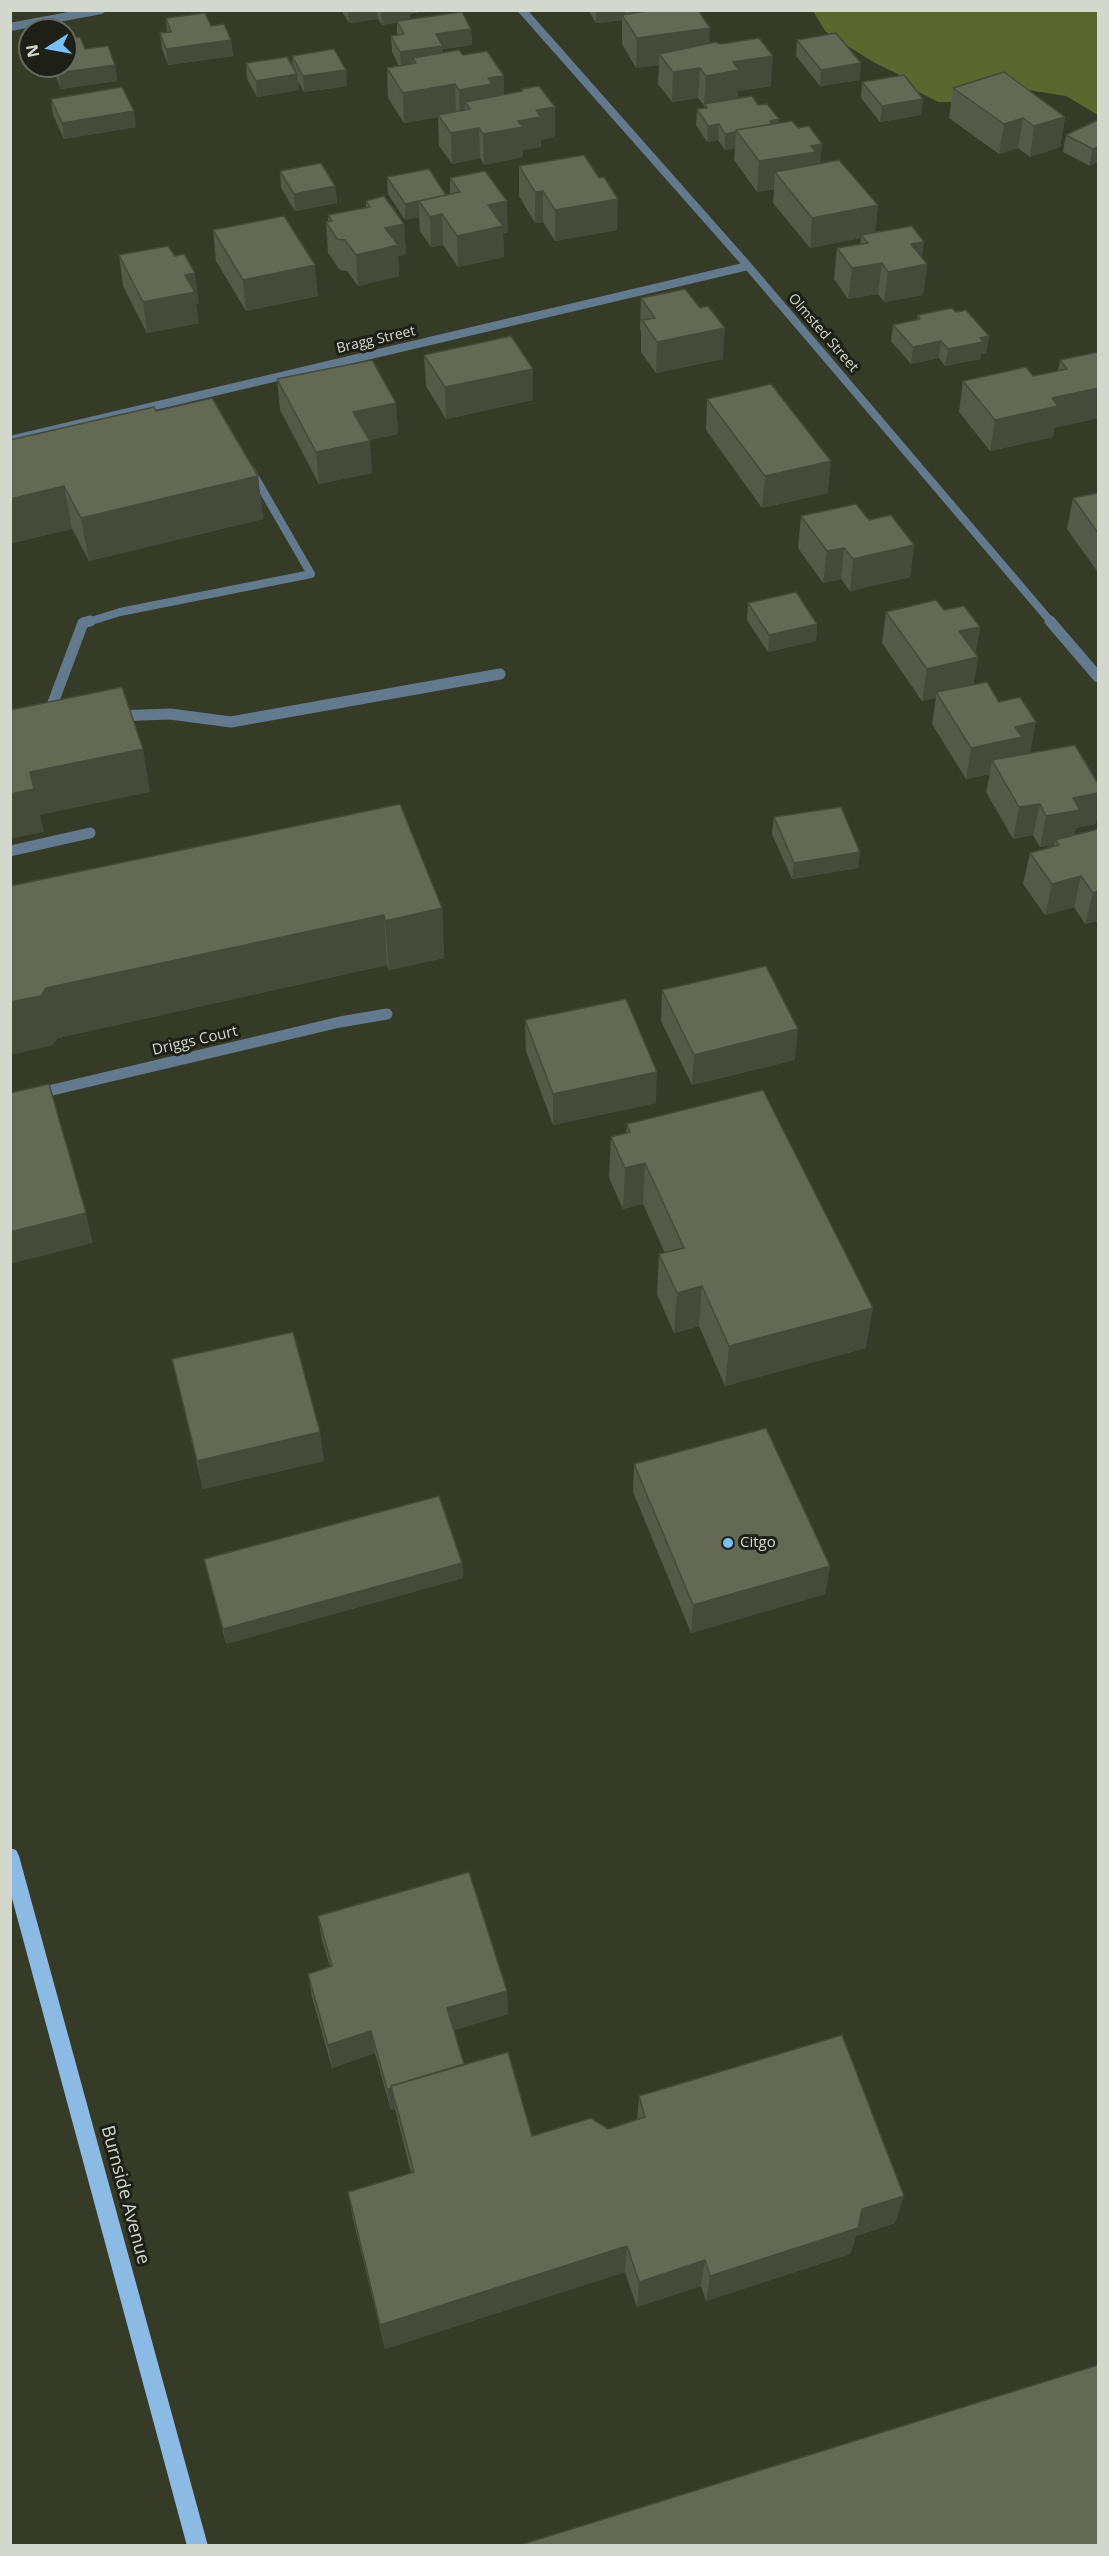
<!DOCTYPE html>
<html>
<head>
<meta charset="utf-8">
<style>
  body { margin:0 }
  #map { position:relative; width:1109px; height:2556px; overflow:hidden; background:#353b27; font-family:"Open Sans",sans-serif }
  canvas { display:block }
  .frame { position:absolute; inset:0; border:12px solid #d4d8cc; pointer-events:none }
  .north { position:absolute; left:18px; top:18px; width:60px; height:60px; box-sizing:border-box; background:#1e2017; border:2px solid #676a5f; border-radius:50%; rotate:259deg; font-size:16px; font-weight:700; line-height:24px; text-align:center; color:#d4d8cc }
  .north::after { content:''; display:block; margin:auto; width:21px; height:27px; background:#79bff8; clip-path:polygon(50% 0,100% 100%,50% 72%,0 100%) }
</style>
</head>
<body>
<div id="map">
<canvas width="1109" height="2556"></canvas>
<div class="frame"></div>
<div class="north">N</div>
</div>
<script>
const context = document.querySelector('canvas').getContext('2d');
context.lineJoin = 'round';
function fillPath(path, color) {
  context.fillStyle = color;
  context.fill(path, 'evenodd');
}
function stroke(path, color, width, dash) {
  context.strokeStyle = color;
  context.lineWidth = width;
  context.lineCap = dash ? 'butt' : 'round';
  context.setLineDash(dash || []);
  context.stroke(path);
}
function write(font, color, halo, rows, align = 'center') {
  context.font = font + ' "Open Sans",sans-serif';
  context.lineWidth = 6;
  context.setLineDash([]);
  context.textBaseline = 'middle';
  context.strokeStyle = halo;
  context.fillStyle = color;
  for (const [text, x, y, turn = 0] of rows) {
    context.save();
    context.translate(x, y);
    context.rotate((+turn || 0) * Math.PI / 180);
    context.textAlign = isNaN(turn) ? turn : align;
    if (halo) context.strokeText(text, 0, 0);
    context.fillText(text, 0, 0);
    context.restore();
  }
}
const green = new Path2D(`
  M813,11H1098V115L1066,96L1016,88L952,102H938L917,91L898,74L875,63L833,37L825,31Z`);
const serviceFar1 = new Path2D(`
  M85,623L120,612L311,574L251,470`);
const service = new Path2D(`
  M48,716L83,623L90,621
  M115,716L170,714L231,722L500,674
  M10,851L90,833`);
const minorFar1 = new Path2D(`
  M522,10L748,266L1052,623
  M10,27L101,10
  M10,440L748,266`);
const minor = new Path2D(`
  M1050,621L1098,677
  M10,1100L340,1022L387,1014`);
const primary = new Path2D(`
  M10,1848L16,1850L19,1856L208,2546H187L10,1891Z`);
const wall = new Path2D(`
  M341,10H429L410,14V20L471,29L472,45L443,49V53L463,55L504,95L521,92V89L555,137L541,140V147L523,150V157L484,165L480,158L452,164L439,146L438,117L404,123L388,98L387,68L399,66L392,52L391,36L397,35V22L382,25L378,19L349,23Z
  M588,10H698L709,43L771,86L738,91V98L758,105L779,123L821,163L878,205L875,232L922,258L927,264L923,295L884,302L878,294L848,299L834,279L837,248L860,244L861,238L810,248L773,203L774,189L757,192L734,160L735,148L725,150L718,140L707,142L696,125L697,109L704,108V105L698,98L672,102L658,84L659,65L636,68L622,44V20L596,23Z
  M166,18L211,26L231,40L233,56L168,65L162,49L160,33L167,32Z
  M797,40L860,80L820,86L796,56Z
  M292,56L347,86L304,92L298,81L299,90L257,97L247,79L246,63L293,66Z
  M115,65L117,81L61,89L52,66Z
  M862,82L923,99L921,115L880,122L861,98Z
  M953,88L1065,117L1060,147L1030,157L1018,148L999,154L949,118Z
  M51,99L136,127L64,139L53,115Z
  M1098,120L1090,166L1063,152L1066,135Z
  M519,166L617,230L555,241L543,222L535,223L519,196Z
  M280,171L335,186L337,203L295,211L281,188Z
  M387,177L446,195L450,194V178L508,232L503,233L504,257L458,267L443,245L431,247L420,231L419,217L405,220L388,194Z
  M366,201L404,224L406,255L398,256L399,276L358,286L347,271L340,270L328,253L326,222H328V215L366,207Z
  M213,230L318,296L246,311L216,261Z
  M119,255L199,304H196L199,323L147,333L123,286Z
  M641,298L723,359L656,373L641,352V331L640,329Z
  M956,312L989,336L986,353L981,354L980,359L945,366L939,358L911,364L891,341L893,325L917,319L918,315Z
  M1098,352V418L1054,428L1053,437L990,451L959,412L963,381L1033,376L1058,371L1060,360Z
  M424,355L533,400L446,419L426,386Z
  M277,379L396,403L398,434L369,440L372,473L319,484L280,410Z
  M707,399L828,493L762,508L706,430Z
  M156,411L258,476L263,519L89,561L72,529L12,543L10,540V440Z
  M1098,493V571H1097L1067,529L1073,498Z
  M801,516L869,520L914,545L910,577L850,591L841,579L823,583L798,548Z
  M748,603L817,624L816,641L768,652L747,620Z
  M944,610L980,627L975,654L978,657L973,685L1030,753L1096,824L1076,828L1074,835L1098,829V921L1085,924L1074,907L1045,915L1023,884L1030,853L1054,846V845L1040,847L1033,835L1013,839L986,792L990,774L966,779L932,724L936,698L922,701L882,643L886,612Z
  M774,817L860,852L858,868L792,879L772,834Z
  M10,886L442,908L444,958L389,970L387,965L58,1038L52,1045L10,1055Z
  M662,990L795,1060L692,1085L661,1021Z
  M525,1020L656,1103L553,1125L526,1051Z
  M627,1124L866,1348L725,1386L699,1326L674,1333L657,1294L659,1254L665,1253L643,1204L623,1209L609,1178L611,1137L626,1133Z
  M172,1359L324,1461L203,1489Z
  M634,1464L830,1566L825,1594L691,1633L633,1492Z
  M204,1559L462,1563L463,1578L226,1644Z
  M318,1916L507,1991L508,2014L454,2030L464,2064L532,2136L608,2129L637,2120L639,2096L895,2223L856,2236L850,2254L706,2301L701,2286L637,2307L625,2272L385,2349L353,2219L348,2192L411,2173L395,2109L391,2110L375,2053L332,2068L312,1997L308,1974L330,1967L322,1940Z`);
const shadedWall = new Path2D(`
  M348,10H377L378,19L349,23Z
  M381,10H429L410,14V20L382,25Z
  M596,10H626L625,19L622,15V20L596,23Z
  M633,10H648V22L632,24Z
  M710,28L709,58L659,54V65L636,68L637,38Z
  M471,29L472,45L443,49V62L416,63L413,58V66L401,68L400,52L436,34Z
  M231,40L233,56L168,65L166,49Z
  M773,56L771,86L738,91V100L704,104L706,76L733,62Z
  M861,63L860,80L820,86L821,70Z
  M115,65L117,81L61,89L58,73Z
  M700,68L698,98L672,102L673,72Z
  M346,70L347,86L304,92L303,76Z
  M297,74L299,90L257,97L256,81Z
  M504,76V106L470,109L465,102V119L460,120L459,90L488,78Z
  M455,84L456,114L438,115V117L404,123L403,93Z
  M923,99L921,115L880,122L882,106Z
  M555,107V137L541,140V147L523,150V157L484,165L483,134L518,121L536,110Z
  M134,111L136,127L64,139L62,123Z
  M1065,117L1060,147L1030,157L1034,126Z
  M1023,118L1018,148L999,154L1004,124Z
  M779,119L778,136L770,121Z
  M719,124L718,140L707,142L708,126Z
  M479,128L480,158L452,164L451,133Z
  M736,132L735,148L725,150V134Z
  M822,144L820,174L775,172L774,189L757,192L759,161L811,146Z
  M1098,147V162L1090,166L1093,149Z
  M335,186L337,203L295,211L294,194Z
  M543,191V222L535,223V192Z
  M618,199L617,230L555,241V210Z
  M419,201V217L405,220V204Z
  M507,201L508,232L503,233L504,257L458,267L457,236L488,205Z
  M878,205L875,235H861V238L810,248L812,218Z
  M442,214L443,245L431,247L430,217Z
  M404,224L406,255L398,256L399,276L358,286L356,255L385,228Z
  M924,242L921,266L927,264L923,295L884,302L888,272L911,244Z
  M882,263L878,294L848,299L852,268Z
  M315,265L318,296L246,311L243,280Z
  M195,273L199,304H196L199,323L147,333L143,302L185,275Z
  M725,328L723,359L656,373L657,342Z
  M989,336L986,353L981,354L980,359L945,366L948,349Z
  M941,341L939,358L911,364L913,347Z
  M533,369V400L446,419L445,387Z
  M1098,388V418L1054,428L1053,437L990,451L995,420L1052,398Z
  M396,403L398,434L355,443L353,412Z
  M370,441L372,473L319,484L316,452Z
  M831,461L828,493L762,508L765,476Z
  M258,476L263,519L89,561L81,518Z
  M64,486L72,529L12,543L10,537V499Z
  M914,545L910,577L850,591L853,559Z
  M844,548L841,579L823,583L827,551Z
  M817,624L816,641L768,652L769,635Z
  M980,627L975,658L978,657L973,689L936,692V698L922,701L927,669L959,631Z
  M1036,722L1030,754L992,760L990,774L966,779L971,748L1015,727Z
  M143,749L150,792L40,815L44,832L10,839V794L30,772Z
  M1098,793V813L1096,824L1076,828L1073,841L1055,840L1054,845L1040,847L1046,816L1073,798Z
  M1040,804L1033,835L1013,839L1019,807Z
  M860,852L858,868L792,879L794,863Z
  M1081,876L1074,907L1045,915L1052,884Z
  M1098,891V921L1085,924L1093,893Z
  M442,908L444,958L389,970L385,921Z
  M384,915L387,965L58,1038L52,1045L10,1055V1002L46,988Z
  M798,1029L795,1060L692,1085L694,1055Z
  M657,1072L656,1103L553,1125V1094Z
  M645,1163L643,1204L623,1209L625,1168Z
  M86,1213L93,1243L10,1264V1232Z
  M702,1286L699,1326L674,1333L677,1293Z
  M873,1308L866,1348L725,1386L729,1346Z
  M320,1432L324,1461L203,1489L197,1461Z
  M462,1563L463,1578L226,1644L223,1629Z
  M830,1566L825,1594L691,1633L693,1605Z
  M507,1991L508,2014L449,2031L447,2008Z
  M371,2031L375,2053L332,2068L328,2045Z
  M392,2088L395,2109L391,2110L387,2089Z
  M904,2196L895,2223L856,2236L850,2254L706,2301L710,2276L862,2209Z
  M627,2246L625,2272L385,2349L380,2325Z
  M705,2260L701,2286L637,2307L639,2282Z`);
const building = new Path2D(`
  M652,10H698L710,28L637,38L622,15Z
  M462,12L471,29L436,34L443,46L400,52L391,36L404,34L397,21Z
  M205,13L211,26L224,24L231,40L166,49L160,33L171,32L166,18Z
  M836,33L861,63L821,70L797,40Z
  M80,37L85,49L108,46L115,65L58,73L56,66H66V39Z
  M759,38L773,56L733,62L739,70L706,76L700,68L673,72L659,54L715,42L721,44Z
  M334,49L346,70L303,76L292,56Z
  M459,50L463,55L487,51L504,76L488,78L492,84L459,90L455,84L403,93L387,68L416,63L413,58Z
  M287,57L297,74L256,81L246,63Z
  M1004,72L1065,117L1034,126L1023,118L1004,124L953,88Z
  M904,75L923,99L882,106L862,82Z
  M539,86L555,107L536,110L541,117L518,121L523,127L483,134L479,128L451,133L438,115L470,109L465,102L523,91L521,89Z
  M122,87L134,111L62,123L51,99Z
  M752,96L758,105L767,104L779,119L770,121L772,124L736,130V132L725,134L719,124L708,126L697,109L707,108L704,104Z
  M1098,120V147L1093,149L1066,135Z
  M792,121L798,128L809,126L822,144L811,146L816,152L759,161L736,130Z
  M584,155L599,178L604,177L618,199L555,210L543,191L535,192L519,166Z
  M839,160L878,205L812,218L775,172Z
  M321,163L335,186L294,194L280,171Z
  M429,169L446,195L405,204L387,177Z
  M485,171L507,201L488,205L503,226L457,236L442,214L430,217L419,201L460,192L450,178Z
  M384,196L404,224L385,228L398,245L356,255L345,240L337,239L326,222L332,221L328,215L370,207L366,201Z
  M284,216L315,265L243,280L213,230Z
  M912,226L924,242L911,244L927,264L888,272L882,263L852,268L837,248L868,243L861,235Z
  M168,246L175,256L184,254L195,273L185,275L195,292L143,302L119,255Z
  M685,289L700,308L708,306L725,328L657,342L642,320L655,318L641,298Z
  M952,308L956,312L966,310L989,336L980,338L983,342L948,349L941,341L913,347L893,325L920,319L918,315Z
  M511,336L533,369L445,387L424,355Z
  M1098,352V388L1052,398L1058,406L995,420L963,381L1026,367L1033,376L1067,369L1060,360Z
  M372,360L396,403L353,412L370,441L316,452L277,379Z
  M771,384L831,461L765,476L707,399Z
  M212,398L258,476L81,518L64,486L10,499V440L154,407L156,411Z
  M1098,493V533L1073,498Z
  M856,504L869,520L891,515L914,545L853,559L844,548L827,551L801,516Z
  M796,592L817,624L769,635L748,603Z
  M936,600L944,610L964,606L980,627L959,631L978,657L927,669L886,612Z
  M987,682L999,702L1020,697L1036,722L1015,727L1022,737L971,748L936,692Z
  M122,687L143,749L30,772L34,789L10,794V710Z
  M1075,745L1098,784V793L1073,798L1080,810L1046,816L1040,804L1019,807L992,760Z
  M400,804L442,908L385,921L384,915L46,988L41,996L10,1002V886Z
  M841,807L860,852L794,863L774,817Z
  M1098,829V891L1093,893L1081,876L1052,884L1030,853L1059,845L1055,840Z
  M766,966L798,1029L694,1055L662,990Z
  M626,999L657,1072L553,1094L525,1020Z
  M49,1084L86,1213L10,1232V1093Z
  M763,1090L873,1308L729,1346L702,1286L677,1293L659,1254L684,1248L645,1163L625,1168L611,1137L630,1132L627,1124Z
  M293,1332L320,1432L197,1461L172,1359Z
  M766,1428L830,1566L693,1605L634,1464Z
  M439,1496L462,1563L223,1629L204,1559Z
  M469,1872L507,1991L447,2008L464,2064L391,2086L392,2088L387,2089L371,2031L328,2045L308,1974L332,1966L318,1916Z
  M842,2035L904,2196L862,2209L858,2228L710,2276L705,2260L639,2282L627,2246L380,2325L348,2192L414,2172L391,2086L508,2052L532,2136L591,2118L608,2129L645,2117L639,2096Z
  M1098,2365V2546H517Z`);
const markers = [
  [728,1543,6,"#79bff8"]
];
const farStreetnames = [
  ["Olmsted Street",823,333,49],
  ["Bragg Street",376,340,-13]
];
const streetNames = [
  ["Driggs Court",195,1041,-13]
];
const poiNames = [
  ["Citgo",740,1543]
];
const nearStreetnames = [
  ["Burnside Avenue",125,2195,75]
];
fillPath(green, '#5a6830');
stroke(serviceFar1, '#637a8e', 8);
stroke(service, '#637a8e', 11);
stroke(minorFar1, '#637a8e', 8);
stroke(minor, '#637a8e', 11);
fillPath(primary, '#8bbbe4');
fillPath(wall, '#555a48');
fillPath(shadedWall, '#454a3b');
fillPath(building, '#636954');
stroke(building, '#454a3b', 1.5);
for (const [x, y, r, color] of markers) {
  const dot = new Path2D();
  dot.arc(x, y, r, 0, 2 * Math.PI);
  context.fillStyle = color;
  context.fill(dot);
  stroke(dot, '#1e2017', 2);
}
write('14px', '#d4d8cc', '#1e2017', farStreetnames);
write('15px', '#d4d8cc', '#1e2017', streetNames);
write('15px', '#d4d8cc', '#1e2017', poiNames, 'left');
write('18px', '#d4d8cc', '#1e2017', nearStreetnames);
</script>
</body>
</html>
